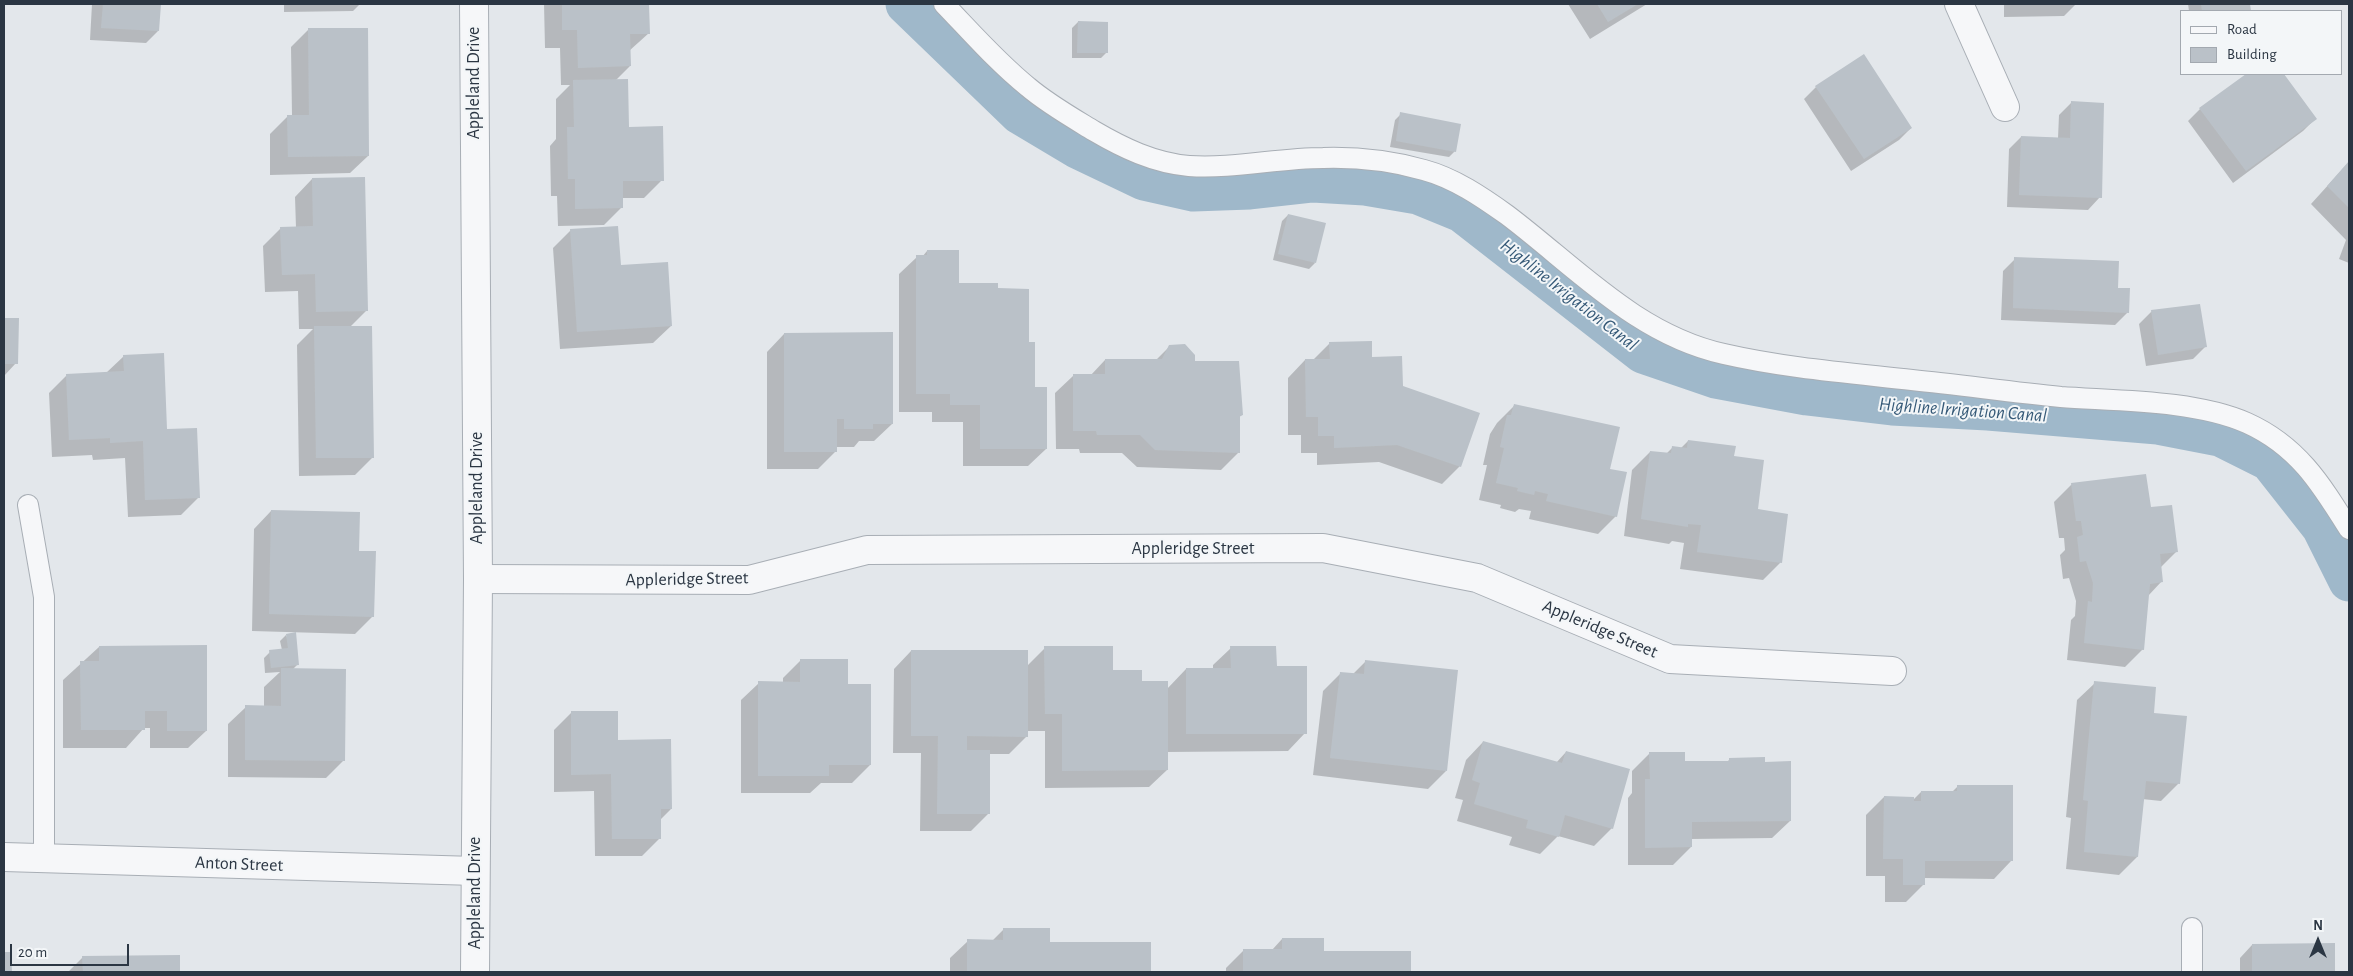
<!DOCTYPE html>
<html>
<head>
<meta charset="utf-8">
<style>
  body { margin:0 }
  #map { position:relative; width:2353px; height:976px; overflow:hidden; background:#e3e7eb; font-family:"Alegreya Sans",sans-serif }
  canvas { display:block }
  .frame { position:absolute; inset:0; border:5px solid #2b3643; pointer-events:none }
  .legend { position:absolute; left:2180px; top:10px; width:162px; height:65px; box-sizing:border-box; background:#f3f6f8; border:1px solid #a3a9b0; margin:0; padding:6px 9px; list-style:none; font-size:15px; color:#2b3643 }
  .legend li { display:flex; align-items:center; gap:10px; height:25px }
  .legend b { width:25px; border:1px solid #a3a9b0 }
  .north { position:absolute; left:2293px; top:916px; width:50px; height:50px; -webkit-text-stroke:4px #f3f6f8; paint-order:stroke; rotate:0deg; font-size:14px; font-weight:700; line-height:20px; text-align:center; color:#2b3643 }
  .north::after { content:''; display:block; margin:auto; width:18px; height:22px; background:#2b3643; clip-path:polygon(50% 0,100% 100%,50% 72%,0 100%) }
  .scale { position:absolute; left:10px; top:944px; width:119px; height:22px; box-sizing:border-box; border:2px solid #2b3643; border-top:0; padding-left:6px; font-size:15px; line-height:18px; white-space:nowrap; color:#2b3643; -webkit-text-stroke:4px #f3f6f8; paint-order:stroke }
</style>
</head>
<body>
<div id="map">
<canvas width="2353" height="976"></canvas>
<div class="frame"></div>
<ul class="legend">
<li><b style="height:6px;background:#f6f7f9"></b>Road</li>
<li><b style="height:14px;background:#bac1c8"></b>Building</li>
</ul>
<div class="north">N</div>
<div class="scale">20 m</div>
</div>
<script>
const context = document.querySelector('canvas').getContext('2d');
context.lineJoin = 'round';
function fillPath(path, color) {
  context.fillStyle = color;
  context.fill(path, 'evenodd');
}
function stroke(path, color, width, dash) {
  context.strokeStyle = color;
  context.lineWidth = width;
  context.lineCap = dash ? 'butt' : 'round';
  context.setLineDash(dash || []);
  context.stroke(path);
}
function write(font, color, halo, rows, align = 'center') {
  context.font = font + ' "Alegreya Sans",sans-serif';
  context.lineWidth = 4;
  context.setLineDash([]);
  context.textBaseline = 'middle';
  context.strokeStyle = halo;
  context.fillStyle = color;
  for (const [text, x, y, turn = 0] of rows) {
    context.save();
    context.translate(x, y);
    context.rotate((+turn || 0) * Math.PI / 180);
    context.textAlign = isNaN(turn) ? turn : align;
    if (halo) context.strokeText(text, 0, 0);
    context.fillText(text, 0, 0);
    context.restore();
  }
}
const shadow = new Path2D(`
  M92,4H159L158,31L146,43L90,40Z
  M284,4H360L353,11L284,12Z
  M544,4H647L649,33L629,51L630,66L615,81L628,128L662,180L644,198H622V207L604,225L558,226L557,196H551L550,146L556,139V99L570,85H561L560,48H545Z
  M1568,4H1647L1590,39Z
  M2004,4H2076L2064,16L2004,17Z
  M2188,4H2249L2250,11H2189Z
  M1078,22L1107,52L1101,58H1072V28Z
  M308,30L368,156L350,173L270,175V134L288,116H292L291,47Z
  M2248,74H2282L2315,119L2303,131L2233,183L2188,121L2200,109Z
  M1816,87L1911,128L1899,140L1851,171L1804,99Z
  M2071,103L2100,197L2088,210L2007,207L2009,149L2021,137L2058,138L2059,115Z
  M1401,114L1455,151L1449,157L1390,147L1395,120Z
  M2349,162V263L2339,259L2346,240L2311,204Z
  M312,179L367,310L350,327L373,457L355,475L299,476L297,345L313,329H299L298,291L265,292L263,246L281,228H296L295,197Z
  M1288,215L1315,263L1309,269L1273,260L1282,221Z
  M571,230L620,266L671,326L653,343L560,349L553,248Z
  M927,251L958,284L997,290L1027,343L1046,449L1028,466H963V422H932V412H899V274L917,257H922Z
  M2015,259L2116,289L2128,312L2115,325L2001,320L2003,271Z
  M2152,311L2205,347L2193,359L2146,366L2139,324Z
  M4,319H17L16,363L4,376Z
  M784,334L892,424L874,441H859L854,447H836V451L818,469H767V352Z
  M1330,343L1371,358L1460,466L1442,484L1379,462L1317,465V453H1301V435H1288V378L1305,360H1313Z
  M1169,347L1194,362L1242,415L1238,418L1239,452L1221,470L1137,467L1122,453H1080L1079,449H1056L1055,393L1073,376H1090L1105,360H1156Z
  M124,356L166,431L199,497L181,515L128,517L125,458L93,460L92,455L52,457L49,393L67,375L106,373Z
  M1514,406L1609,470L1616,516L1598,534L1529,519L1531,511L1519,509L1515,512L1500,508L1501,505L1479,500L1487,465H1483L1490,434L1497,423Z
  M1688,441L1733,458L1781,562L1763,580L1680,569L1684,543L1672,541L1669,544L1624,536L1632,470L1650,452L1666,454L1673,447L1681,448Z
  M2072,484L2150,509L2177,551L2160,568L2162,581L2148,596L2143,649L2125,667L2067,660L2071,620L2075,616L2076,601L2069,578L2063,579L2060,555L2065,550L2064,538H2059L2054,502Z
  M271,511L358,552L373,616L355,634L252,631L254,529Z
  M286,635L298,664L292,670L344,760L326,778L228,777V724L246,707H264V687L280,672L265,673L264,658L270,652L282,650L280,641Z
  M99,647L206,731L188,748H150V728H144L126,748H63V680Z
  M1045,648L1141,683L1167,689L1186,669H1213V665L1231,648L1275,667L1305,733L1288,751L1167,752V770L1149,787L1045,788V731H1027V736L1009,754H989V813L971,831H920L921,753H893L894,669L911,651L1027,666Z
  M801,660L846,685L870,765L852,783H821L810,793H741V700L759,683H783V678Z
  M1366,661L1446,771L1428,789L1313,775L1323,691L1341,673L1353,674Z
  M2095,683L2152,714L2179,783L2161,801L2142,799L2137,857L2119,875L2066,869L2071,818L2066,817L2077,700Z
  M572,712L617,741L671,809L660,820V838L642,856H595L594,791L554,792V730Z
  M1483,742L1556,763L1566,752L1612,828L1594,846L1558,836L1540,854L1509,845L1512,837L1457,821L1463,800L1455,798L1466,760Z
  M1650,753L1684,763H1726L1730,759L1763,763L1790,821L1772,838L1691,839V847L1673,865H1628V798L1632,793V771Z
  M1958,786L2011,861L1994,879L1923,878V885L1906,902H1885V876H1866V815L1884,797L1913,800L1921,792H1952Z
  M1004,929L1049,943H1150V972H950V958L968,941H992Z
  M1282,939L1323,953H1410V972H1226V968L1244,950H1272Z
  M2334,944V972H2240V958L2252,945Z
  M179,956V972H68L83,957Z`);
const canal = new Path2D(`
  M906,4L1020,114L1077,148L1144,180L1193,191L1250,189L1313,182L1365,185L1418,194L1462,212L1643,353L1716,378L1807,395L1892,405L1988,410L2158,424L2220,436L2270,461L2322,527L2349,581`);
const building = new Path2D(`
  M103,4H161L159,31L101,28Z
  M562,4H649L650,34H630L631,66L578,68L577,30H562Z
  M1597,4H1638L1608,22Z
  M2201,4H2250L2251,11H2202Z
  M1078,21L1108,22V53H1077Z
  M308,28H368L369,156L288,157L287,115H309Z
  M1864,54L1912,128L1864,159L1815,86Z
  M2246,74H2284L2317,119L2246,171L2199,108Z
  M628,79L629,127L663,126L664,181H623V208L575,209V179H568L567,127H574L573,80Z
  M2071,101L2104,103L2102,198L2019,195L2021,136L2070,138Z
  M1400,112L1461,124L1456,152L1396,141Z
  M2349,161V208L2327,186Z
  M365,177L368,311L316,312L315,274L282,275L280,227L313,226L312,178Z
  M1288,214L1326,223L1316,263L1278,254Z
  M618,226L621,265L668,262L672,326L577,332L570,229Z
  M927,250H959V283H998V288L1029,289V342H1035V387H1047V449H980V405H950V394H916V255H927Z
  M2014,257L2119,261L2118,288H2130L2129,313L2013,308Z
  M2200,304L2207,347L2158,355L2151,310Z
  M4,318H19L18,364H4Z
  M314,326H372L374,458H316Z
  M893,332V424H873V429H844V419H837V452H784V333Z
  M1372,341V357L1402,356L1403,386L1480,413L1461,467L1397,445L1334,448V436H1318V417H1306L1305,359H1330L1329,342Z
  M1185,344L1195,355V361H1239L1243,415L1240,416V453L1155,450L1140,435H1097L1096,431H1073V374H1105V359H1162L1169,345Z
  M164,353L167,429L197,428L200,498L145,500L143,441L110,443V438L69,440L66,374L124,371L123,355Z
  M1514,404L1620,427L1610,469L1627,472L1617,517L1546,501L1548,494L1535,491L1534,495L1517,491L1518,488L1496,483L1504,448L1500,447L1507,415H1511Z
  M1688,440L1736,446L1734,456L1764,460L1758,509L1788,514L1782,563L1697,552L1701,525L1688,524V527L1641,519L1650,451L1671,453L1672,446L1687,448Z
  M2146,474L2151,507L2172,505L2178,552L2160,554L2163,582L2150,584L2144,650L2084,643L2088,601L2092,602L2093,583L2086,561L2080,562L2077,537L2083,535L2081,521H2076L2071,483Z
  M271,510L360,512L359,551H376L374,617L269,614Z
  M296,632L299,665L271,668L269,650L288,648L286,634Z
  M207,645V731H167V711H145V730H81L80,661H99V646Z
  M1044,646H1113V670H1142V681H1168V770L1062,771V714H1045Z
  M1230,646H1276L1277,666H1307V734H1186V668H1231Z
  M911,650H1028V737L967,736V750H990V814H937L938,736H911Z
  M800,659H848V684H871V765H829V776H758V681L800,682Z
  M1365,660L1458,670L1447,771L1330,758L1340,672L1364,674Z
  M281,668L346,669L345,761L245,760V705L281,706Z
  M2094,681L2156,687L2154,713L2187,716L2180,784L2146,781L2138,857L2084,852L2088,801L2083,800Z
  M571,711H618V740L671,739L672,809H661V839H612L611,774L571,775Z
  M1483,741L1562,763L1566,751L1630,769L1613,829L1565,815L1559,837L1526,828L1528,820L1474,804L1480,783L1472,780Z
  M1649,752H1685V761H1729V758L1765,757V762L1791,761V821L1692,822V847L1645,848V779H1650Z
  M1957,785H2013V861H1925V885H1903V859H1883L1884,796L1914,797V801H1921V791H1957Z
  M1003,928H1050V942H1151V972H967V939L1003,940Z
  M1282,938H1324V951H1411V972H1243V949H1282Z
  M2335,943V972H2252V944Z
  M4,952H11L12,972H4Z
  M180,955V972H83L82,956Z`);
const service = new Path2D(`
  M944,4C971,32 997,62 1028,87C1048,104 1071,117 1094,131C1123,148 1154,163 1189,166C1233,169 1278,158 1323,158C1357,157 1392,161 1424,170C1454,178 1482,197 1507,215C1576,267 1637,335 1724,354C1785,368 1849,373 1912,380C1961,385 2011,392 2061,397C2118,401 2195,400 2247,423C2298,446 2321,484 2349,529
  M28,505L44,597V858
  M2192,928V972`);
const minor = new Path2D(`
  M1959,4L2005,107
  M478,579L749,580L867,550L1323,548L1477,578L1670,659L1892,671
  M4,857L475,871`);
const tertiary = new Path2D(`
  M474,4L478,579L475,972`);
const streetNames = [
  ["Appleland Drive",474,83,-90],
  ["Appleland Drive",477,488,-90],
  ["Appleridge Street",1193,549],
  ["Appleridge Street",687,579,-1],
  ["Appleridge Street",1600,629,23],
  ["Anton Street",239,864,2],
  ["Appleland Drive",475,893,-90]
];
const waterNames = [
  ["Highline Irrigation Canal",1569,295,38],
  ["Highline Irrigation Canal",1963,410,4]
];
fillPath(shadow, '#0003');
stroke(canal, '#9fb8ca', 41);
fillPath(building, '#bac1c8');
stroke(service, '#a8aeb5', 22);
stroke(minor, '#a8aeb5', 30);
stroke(tertiary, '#a8aeb5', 30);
stroke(service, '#f6f7f9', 20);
stroke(minor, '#f6f7f9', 28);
stroke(tertiary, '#f6f7f9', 28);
write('18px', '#2b3643', '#f3f6f8', streetNames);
write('italic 19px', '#355977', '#f3f6f8', waterNames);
</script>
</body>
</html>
